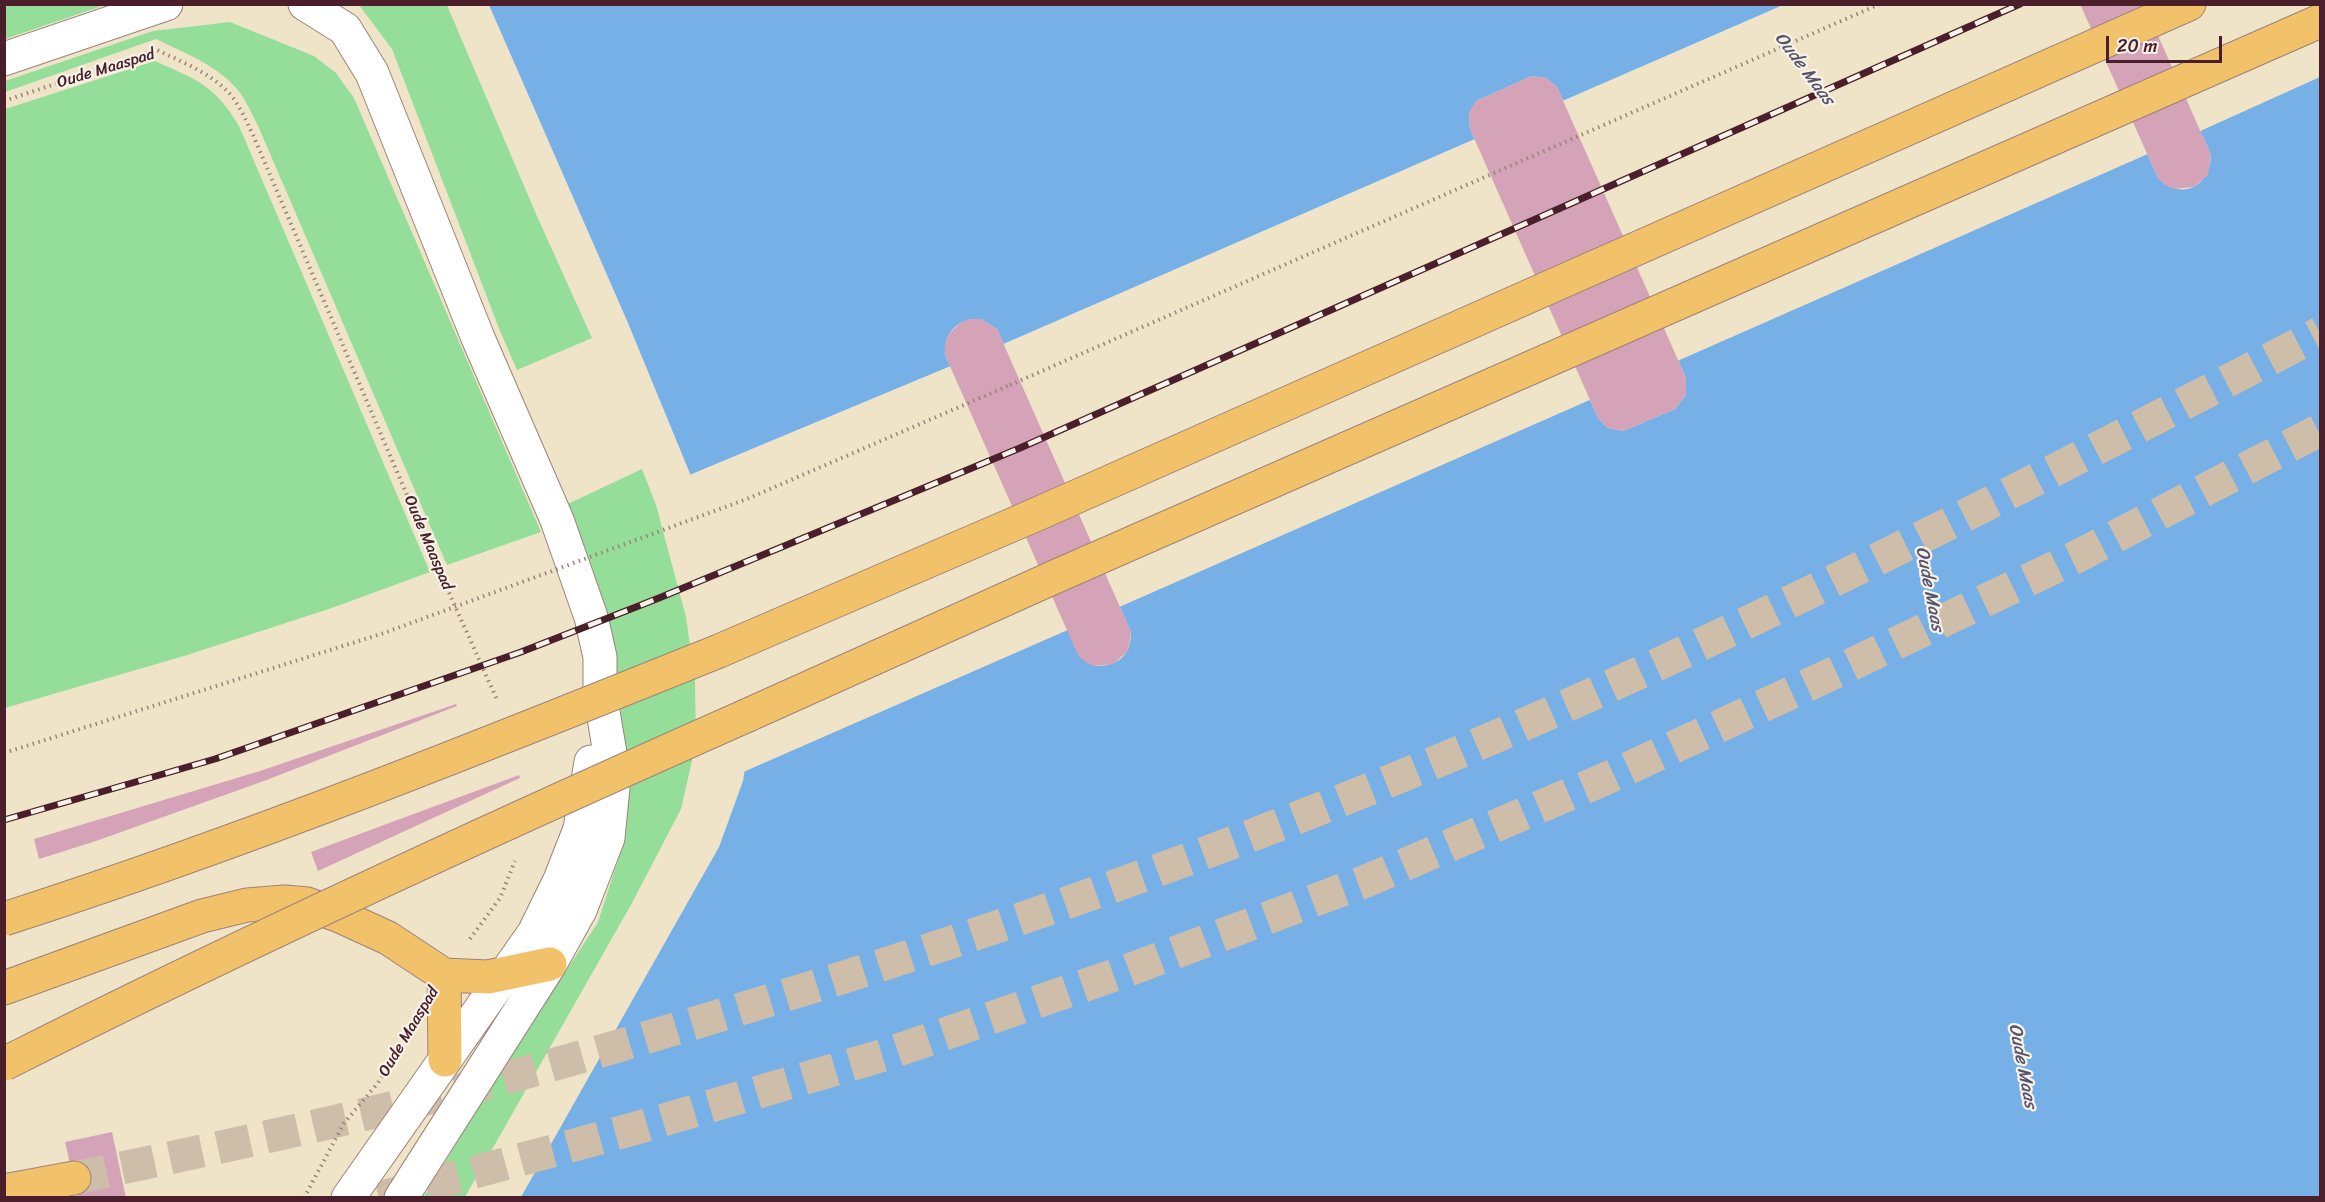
<!DOCTYPE html>
<html>
<head>
<meta charset="utf-8">
<style>
  body { margin:0 }
  #map { position:relative; width:2325px; height:1202px; overflow:hidden; background:#efe4c8; font-family:Sriracha,sans-serif }
  canvas { display:block }
  .frame { position:absolute; inset:0; border:6px solid #4a1f2b; pointer-events:none }
  .scale { position:absolute; left:2106px; top:36px; width:116px; height:27px; box-sizing:border-box; border:3px solid #4a1f2b; border-top:0; padding-left:8px; font-size:18px; line-height:21px; white-space:nowrap; color:#4a1f2b; -webkit-text-stroke:4px #f7f3e8; paint-order:stroke }
</style>
</head>
<body>
<div id="map">
<canvas width="2325" height="1202"></canvas>
<div class="frame"></div>
<div class="scale">20 m</div>
</div>
<script>
const context = document.querySelector('canvas').getContext('2d');
context.lineJoin = 'round';
function fillPath(path, color) {
  context.fillStyle = color;
  context.fill(path, 'evenodd');
}
function stroke(path, color, width, dash) {
  context.strokeStyle = color;
  context.lineWidth = width;
  context.lineCap = dash ? 'butt' : 'round';
  context.setLineDash(dash || []);
  context.stroke(path);
}
function write(font, color, halo, rows, align = 'center') {
  context.font = font + ' Sriracha,sans-serif';
  context.lineWidth = 4.5;
  context.setLineDash([]);
  context.textBaseline = 'middle';
  context.strokeStyle = halo;
  context.fillStyle = color;
  for (const [text, x, y, turn = 0] of rows) {
    context.save();
    context.translate(x, y);
    context.rotate((+turn || 0) * Math.PI / 180);
    context.textAlign = isNaN(turn) ? turn : align;
    if (halo) context.strokeText(text, 0, 0);
    context.fillText(text, 0, 0);
    context.restore();
  }
}
const green = new Path2D(`
  M5,4H105V5L5,39Z
  M359,5H447L536,214L592,338L517,370L500,331L392,49Z
  M230,22L314,56L336,73L354,98L541,532L447,565L259,128C252,115 246,99 236,88C216,65 183,52 156,39L5,92V81L153,31Z
  M155,61C197,80 215,85 239,126L430,572L329,609L184,656L5,708V109Z
  M642,469L656,505L686,617L695,681L696,743L681,809L632,903L465,1197L423,1198L498,1075L598,922L625,838L621,765V686L612,647L555,510Z`);
const water = new Path2D(`
  M489,5H2080L2158,178C2182,201 2210,187 2211,155L2144,5H2320V1197H521L719,847L743,781L753,719L745,653L698,493L628,323ZM1532,76L1546,78L1557,87L1686,378V395L1675,409L1623,431L1608,428L1598,418L1470,129L1469,114L1476,101ZM971,319H981L997,329L1131,632C1131,655 1118,667 1094,666L945,355C944,336 953,324 971,319Z`);
const pier = new Path2D(`
  M2084,4L2150,153L1675,362L1560,102L1783,5Z
  M2141,4L2320,5V77L2198,132Z
  M1477,138L1592,399L1117,608L1001,345Z
  M953,365L1070,629L741,773L750,719L742,653L721,578L687,476Z`);
const building = new Path2D(`
  M2080,4H2144L2211,155L2208,175L2194,187L2174,189L2165,185L2158,178Z
  M1532,76L1546,78L1557,87L1686,378V395L1675,409L1623,431L1608,428L1598,418L1470,129L1469,114L1476,101Z
  M971,319H981L997,329L1131,632L1128,651L1113,664L1094,666L1085,662L1078,655L945,355V345L948,335L961,322Z
  M456,704L457,706L264,781L96,841L39,859L34,839L260,771Z
  M519,775L520,778L318,871L311,852Z
  M112,1132L126,1198H78L65,1142Z`);
const highwayTunnel = new Path2D(`
  M74,1178C173,1157 272,1137 370,1113C483,1086 596,1053 708,1019C921,955 1131,884 1337,802C1675,669 1998,500 2320,333
  M379,1198L633,1129L884,1055L1126,971L1366,881L1605,779L1838,671L2076,557L2320,430`);
const path = new Path2D(`
  M4,101L157,50C182,62 211,73 230,94C240,106 246,121 253,135L442,577L498,702
  M1010,385L1880,4
  M470,939L500,898L515,861
  M304,1198L344,1123L378,1083L407,1036`);
const minor = new Path2D(`
  M305,4L345,29L372,73L478,338L557,520L591,617L600,657V694L614,777L608,838L580,910L550,964L401,1198
  M4,59L166,4
  M348,1198L534,933L560,880L580,829L591,762`);
const highway = new Path2D(`
  M719,651L1035,515L2189,4
  M748,715L1059,575L2320,21
  M444,975L445,1060
  M4,988L202,916L247,905L285,902L307,904L340,916L388,938L444,975L488,977L550,964
  M4,1191L74,1178`);
const rail = new Path2D(`
  M4,820L215,759L521,652L659,598L1020,448L2020,4`);
const pathBridge = new Path2D(`
  M4,753L384,633L747,499L1010,385`);
const highwayBridge = new Path2D(`
  M4,919C247,841 483,746 719,651
  M4,1064C249,940 498,826 748,715`);
const streetNames = [
  ["Oude Maaspad",106,69,-17],
  ["Oude Maaspad",428,543,67],
  ["Oude Maaspad",409,1032,-59]
];
const waterNames = [
  ["Oude Maas",1804,69,53],
  ["Oude Maas",1929,589,79],
  ["Oude Maas",2022,1066,79]
];
fillPath(green, '#95de99');
fillPath(water, '#76b0e7');
fillPath(pier, '#efe4c8');
fillPath(building, '#d4a3b7');
stroke(highwayTunnel, '#cebda9', 33, [33, 16]);
stroke(minor, '#9c827a', 35);
stroke(highway, '#9c827a', 35);
stroke(path, '#9c827a', 4, [1.5, 4.5]);
stroke(minor, '#fff', 33);
stroke(highway, '#f2c26a', 33);
stroke(rail, '#4a1f2b', 7);
stroke(rail, '#f7f3e8', 4.5, [14]);
stroke(highwayBridge, '#9c827a', 35, []);
stroke(pathBridge, '#9c827a', 4, [1.5, 4.5]);
stroke(highwayBridge, '#f2c26a', 33);
write('16px', '#4a1f2b', '#f7f3e8', streetNames);
write('italic 18px', '#59526d', '#f7f3e8', waterNames);
</script>
</body>
</html>
